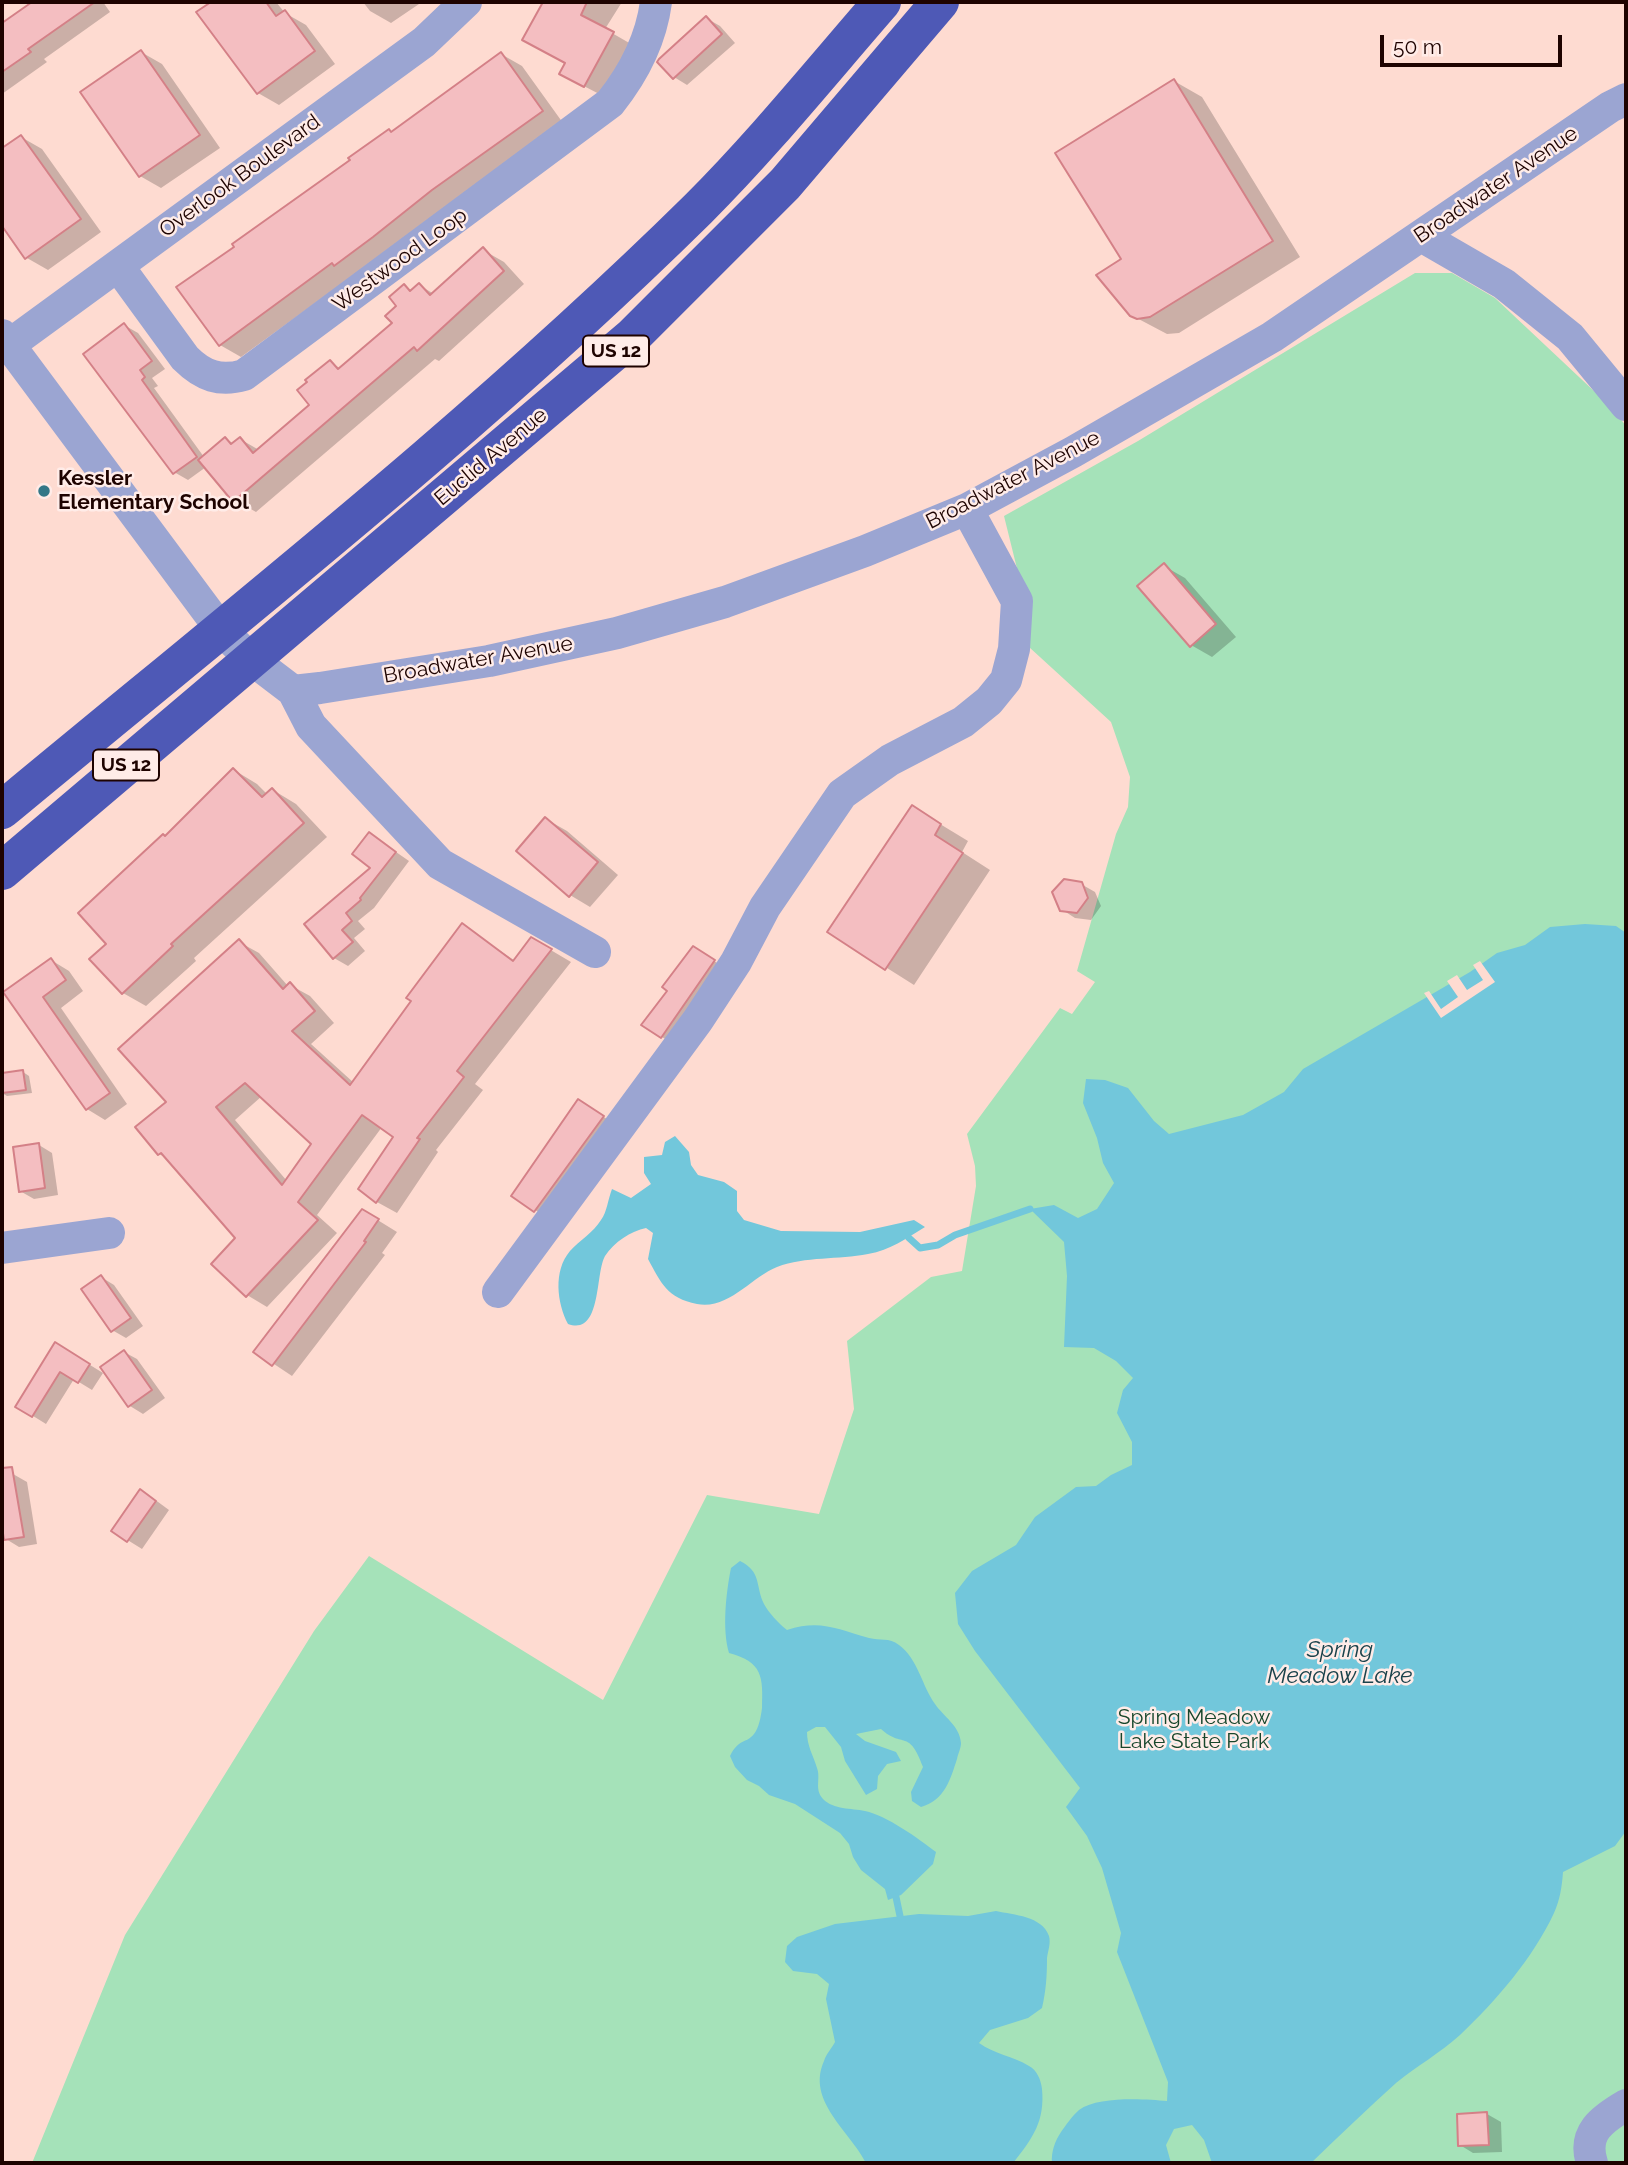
<!DOCTYPE html>
<html>
<head>
<meta charset="utf-8">
<style>
  body { margin:0 }
  #map { position:relative; width:1628px; height:2165px; overflow:hidden; background:#fedbd1; font-family:Raleway,sans-serif }
  canvas { display:block }
  .frame { position:absolute; inset:0; border:4px solid #1e0300; pointer-events:none }
  .scale { position:absolute; left:1380px; top:35px; width:182px; height:32px; box-sizing:border-box; border:4px solid #1e0300; border-top:0; padding-left:9px; font-size:21px; line-height:24px; white-space:nowrap; color:#1e0300; -webkit-text-stroke:5px #ffece8; paint-order:stroke }
</style>
</head>
<body>
<div id="map">
<canvas width="1628" height="2165"></canvas>
<div class="frame"></div>
<div class="scale">50 m</div>
</div>
<script>
const context = document.querySelector('canvas').getContext('2d');
context.lineJoin = 'round';
function fillPath(path, color) {
  context.fillStyle = color;
  context.fill(path, 'evenodd');
}
function stroke(path, color, width, dash) {
  context.strokeStyle = color;
  context.lineWidth = width;
  context.lineCap = dash ? 'butt' : 'round';
  context.setLineDash(dash || []);
  context.stroke(path);
}
function write(font, color, halo, rows, align = 'center') {
  context.font = font + ' Raleway,sans-serif';
  context.lineWidth = 5;
  context.setLineDash([]);
  context.textBaseline = 'middle';
  context.strokeStyle = halo;
  context.fillStyle = color;
  for (const [text, x, y, turn = 0] of rows) {
    context.save();
    context.translate(x, y);
    context.rotate((+turn || 0) * Math.PI / 180);
    context.textAlign = isNaN(turn) ? turn : align;
    if (halo) context.strokeText(text, 0, 0);
    context.fillText(text, 0, 0);
    context.restore();
  }
}
const green = new Path2D(`
  M1415,273H1452L1495,298L1612,408L1626,426V2163H32L125,1935L314,1631L369,1556L603,1700L707,1495L819,1514L854,1409L847,1341L931,1277L962,1271L976,1186L975,1166L967,1134L1060,1008L1072,1014L1095,982L1077,971L1116,834L1128,807L1130,777L1111,722L1029,647L1030,621L1004,516L1138,441Z`);
const water = new Path2D(`
  M1585,924L1616,926L1626,933V1831L1615,1846L1563,1872C1562,1886 1560,1900 1554,1913C1533,1958 1496,2001 1460,2035C1440,2053 1417,2066 1396,2083C1367,2109 1339,2136 1311,2163H1212L1204,2140L1192,2125L1174,2129L1166,2145L1171,2163H1052C1051,2152 1055,2141 1061,2132C1066,2125 1072,2116 1079,2110C1098,2096 1144,2099 1167,2101L1168,2082L1117,1952L1121,1933L1102,1868L1087,1836L1066,1807L1080,1788L975,1651L958,1624L955,1593L972,1571L1016,1545L1035,1517L1076,1487L1096,1486L1111,1475L1132,1465V1442L1117,1413L1123,1390L1133,1378L1116,1361L1094,1348L1064,1347L1067,1276L1064,1242L1030,1209L1054,1205L1078,1218L1097,1209L1114,1183L1103,1163L1097,1138L1083,1103L1086,1079L1105,1080L1128,1088L1154,1121L1169,1134L1243,1115L1284,1092L1303,1069L1470,972L1497,953L1525,945L1550,927Z
  M675,1136L689,1152L691,1165L698,1175L724,1182L737,1191V1211L744,1220L781,1231L860,1232L914,1220L925,1227C905,1239 891,1250 868,1254C838,1260 806,1256 777,1267C751,1277 729,1310 697,1304C667,1298 661,1283 648,1259L653,1233L646,1228C631,1231 614,1242 605,1256C595,1274 602,1336 568,1324C557,1303 553,1271 570,1251C580,1240 593,1233 601,1220C607,1212 608,1199 612,1189L631,1198L651,1184L644,1173V1157L662,1155L665,1142Z
  M740,1561C762,1572 755,1585 764,1604C769,1613 778,1623 787,1630C820,1619 837,1629 869,1638C880,1641 889,1637 899,1645C918,1659 922,1686 935,1704C943,1716 960,1726 961,1743C961,1748 958,1754 957,1759C950,1780 945,1800 921,1807L912,1801L911,1792L923,1767C909,1728 903,1749 881,1729L856,1734L865,1741L896,1752L901,1761L887,1764L878,1776L877,1789L866,1795L845,1761L841,1747L825,1727H816L807,1732C807,1746 813,1755 817,1768C821,1779 814,1789 823,1799C834,1810 851,1808 865,1811C886,1815 919,1839 936,1852L933,1864L901,1895L888,1900L885,1889L861,1870L853,1857L849,1844L840,1833L795,1804L769,1795L759,1786L747,1780L735,1767L730,1756C739,1738 746,1744 754,1734C759,1728 761,1716 762,1708C763,1677 763,1662 729,1653C722,1629 726,1593 731,1568Z
  M996,1911C1014,1915 1042,1916 1049,1936C1051,1943 1048,1951 1047,1958C1047,1976 1046,1991 1042,2008L1028,2018L990,2030L979,2043C994,2054 1013,2056 1029,2066C1037,2070 1041,2080 1042,2089C1045,2121 1033,2138 1013,2163H866C850,2131 806,2101 824,2061C826,2054 832,2048 835,2042L826,1999L829,1984L817,1974L793,1971L785,1962L787,1946L797,1937L835,1924L919,1914L968,1916Z`);
const pier = new Path2D(`
  M1480,961L1495,982L1441,1018L1424,993L1429,991L1441,1009L1458,997L1447,981L1457,975L1467,990L1483,980L1473,965Z`);
const shadow = new Path2D(`
  M35,2H103L110,12L44,59L47,62L2,94V25Z
  M213,2H276L285,13L306,25L335,64L279,105L258,93L199,13Z
  M363,2H422L391,23L370,11Z
  M546,2H622L605,29L631,44L603,96L580,84L567,63L525,39Z
  M706,18L720,26L735,43L687,85L674,77Z
  M141,52L162,64L220,148L161,188L140,176Z
  M501,54L522,66L563,123L241,357L220,345L179,287Z
  M1174,81L1202,97L1300,257L1179,333L1167,334L1131,315L1124,260Z
  M21,137L42,149L101,232L48,270L27,258L2,223V151Z
  M483,250L504,262L524,284L439,361L435,359L256,512L235,500L206,467L188,480L174,472L86,354L124,325L138,333L165,369L152,378L158,386L154,388L204,457L226,439L234,444L240,439L259,450L312,405L330,362L341,369L394,324L404,286L413,291L419,285L434,294Z
  M1164,566L1185,578L1236,637L1212,657L1191,645Z
  M234,770L257,784L268,795L273,790L296,804L327,837L194,958L196,961L146,1006L123,993L166,837Z
  M912,807L968,841L962,852L990,870L914,985L830,932Z
  M546,819L567,831L618,875L590,907L570,895Z
  M370,834L409,861L374,908L358,921L365,929L354,938L365,951L348,966L334,958L306,924L373,868Z
  M1081,884L1095,892L1101,906L1091,920L1075,918L1061,909Z
  M463,925L515,961L532,939L571,962L475,1084L483,1090L436,1150L438,1152L397,1213L377,1202L361,1188L396,1137L382,1127L317,1215L337,1233L267,1307L247,1295L237,1238L169,1159L159,1154L168,1102L239,942L259,953L288,986L290,985L310,996L334,1023L311,1044L354,1083L413,1001ZM262,1096L314,1144L287,1181L235,1120Z
  M51,960L69,971L83,991L61,1008L127,1104L105,1120L87,1109L5,992Z
  M714,961L735,974L682,1049L662,1037Z
  M23,1072L29,1076L32,1093L7,1096L2,1093V1075Z
  M579,1101L624,1130L556,1222L535,1210Z
  M39,1145L52,1153L58,1195L34,1199L20,1191Z
  M363,1211L397,1232L382,1253L385,1255L292,1376L256,1352Z
  M101,1277L114,1285L143,1326L126,1338L112,1330Z
  M69,1352L103,1373L92,1390L74,1379L46,1424L17,1406Z
  M124,1352L137,1359L165,1398L143,1414L130,1406Z
  M13,1474L27,1482L37,1544L19,1547L6,1539L2,1516V1476Z
  M154,1499L169,1510L142,1549L113,1531Z
  M1487,2114L1501,2122L1502,2152L1473,2153L1460,2145Z`);
const stream = new Path2D(`
  M909,1238L920,1248L938,1245L955,1235L1030,1209
  M896,1897L900,1916`);
const building = new Path2D(`
  M32,2H95L28,49L31,52L2,72V23Z
  M211,2H266L276,16L285,10L315,51L257,94L196,12Z
  M543,2H587L581,15L614,32L584,87L559,74L565,63L522,40Z
  M706,16L722,34L673,79L657,62L659,59Z
  M141,50L200,135L139,177L80,92Z
  M501,52L543,111L432,190L373,237L334,266L332,263L219,346L176,287L234,247L232,244L350,160L348,158L389,129L391,132Z
  M1174,79L1273,241L1150,317L1137,319L1130,316L1096,275L1121,259L1055,153Z
  M21,135L81,219L25,259L2,226V148Z
  M483,247L504,271L417,351L414,347L233,502L198,460L225,437L231,444L240,437L253,453L309,405L297,390L307,382L305,380L330,360L338,369L392,323L385,316L396,306L389,297L404,284L410,291L419,283L430,295Z
  M124,323L152,361L140,370L145,377L142,380L197,457L173,474L83,354Z
  M1164,563L1216,624L1190,647L1137,586Z
  M233,768L262,797L272,788L304,823L171,944L173,946L122,994L89,959L106,944L78,913L163,834L165,836Z
  M912,805L941,824L935,835L963,853L885,970L827,932Z
  M545,817L598,862L569,897L516,851Z
  M369,832L396,852L360,898L361,900L346,913L352,921L342,930L353,942L333,959L304,924L370,868L352,854Z
  M1064,879L1082,882L1088,898L1077,913L1060,911L1052,892Z
  M462,923L513,961L531,937L552,949L457,1071L464,1077L417,1138L420,1139L376,1203L358,1189L393,1137L362,1115L298,1202L318,1220L246,1297L211,1264L235,1238L161,1153L158,1155L135,1127L166,1102L118,1049L239,939L283,989L290,982L315,1011L292,1031L350,1085L411,1001L406,998ZM245,1083L311,1144L282,1185L216,1107Z
  M693,946L715,960L661,1038L641,1025L667,991L662,987Z
  M51,958L66,980L43,997L110,1093L86,1110L3,992Z
  M23,1070L26,1090L2,1093V1073Z
  M578,1099L604,1116L534,1212L511,1196Z
  M39,1143L45,1188L19,1192L13,1147Z
  M362,1209L379,1219L364,1241L366,1242L272,1366L253,1352Z
  M101,1275L131,1318L111,1332L81,1289Z
  M55,1342L90,1364L78,1383L60,1372L32,1417L15,1407Z
  M124,1350L152,1390L128,1407L100,1367Z
  M12,1467L24,1537L4,1540L2,1527V1468Z
  M140,1489L156,1501L127,1542L111,1531Z
  M1487,2112L1489,2145L1458,2146L1457,2114Z`);
const minor = new Path2D(`
  M1421,236L1504,284L1570,337L1626,405
  M118,266L185,358C203,376 220,382 244,375L610,103C634,73 651,40 656,2
  M2,335L222,631L251,659L293,691L320,688L489,661L617,633L725,602L865,551L967,509L1073,452L1272,337L1610,107L1626,99
  M9,345L424,42L466,2
  M293,691L311,726L440,864L595,952
  M2,1248L109,1233
  M498,1292L698,1020L736,962L765,907L842,794L890,760L963,722L989,701L1006,680L1014,649L1017,601L967,509
  M1592,2163C1582,2133 1602,2119 1626,2105`);
const highway = new Path2D(`
  M2,810C238,614 479,425 698,209C763,144 822,71 882,2
  M2,871L633,336L785,184L940,2`);
const markers = [
  [44,491,7,"#337787"]
];
const shields = [
  [616,351,66],
  [126,765,66]
];
const shieldNames = [
  ["US 12",616,351],
  ["US 12",126,765]
];
const streetNames = [
  ["Overlook Boulevard",240,176,-36],
  ["Broadwater Avenue",1496,185,-34],
  ["Westwood Loop",400,260,-36],
  ["Euclid Avenue",491,457,-40],
  ["Broadwater Avenue",1013,480,-27],
  ["Broadwater Avenue",478,660,-10]
];
const poiNames = [
  ["Kessler",58,479],
  ["Elementary School",58,503]
];
const parkNames = [
  ["Spring Meadow",1194,1718],
  ["Lake State Park",1194,1742]
];
const waterNames = [
  ["Spring",1340,1650],
  ["Meadow Lake",1340,1676]
];
fillPath(green, '#a5e2b9');
fillPath(water, '#72c7db');
fillPath(pier, '#fedbd1');
fillPath(shadow, '#0003');
stroke(stream, '#72c7db', 7);
fillPath(building, '#f4bec1');
stroke(building, '#d48087', 2);
stroke(minor, '#9ba5d2', 32);
stroke(highway, '#4e59b6', 38);
for (const [x, y, r, color] of markers) {
  const dot = new Path2D();
  dot.arc(x, y, r, 0, 2 * Math.PI);
  context.fillStyle = color;
  context.fill(dot);
  stroke(dot, '#ffece8', 2.5);
}
for (const [x, y, w] of shields) {
  const box = new Path2D();
  box.roundRect(x - w / 2, y - 15.5, w, 31, 5);
  context.fillStyle = '#ffece8';
  context.fill(box);
  stroke(box, '#1e0300', 2);
}
write('bold 19px', '#1e0300', null, shieldNames);
write('21px', '#1e0300', '#ffece8', streetNames);
write('bold 21px', '#1e0300', '#ffece8', poiNames, 'left');
write('21px', '#17462b', '#ffece8', parkNames);
write('italic 23px', '#1a424b', '#ffece8', waterNames);
</script>
</body>
</html>
